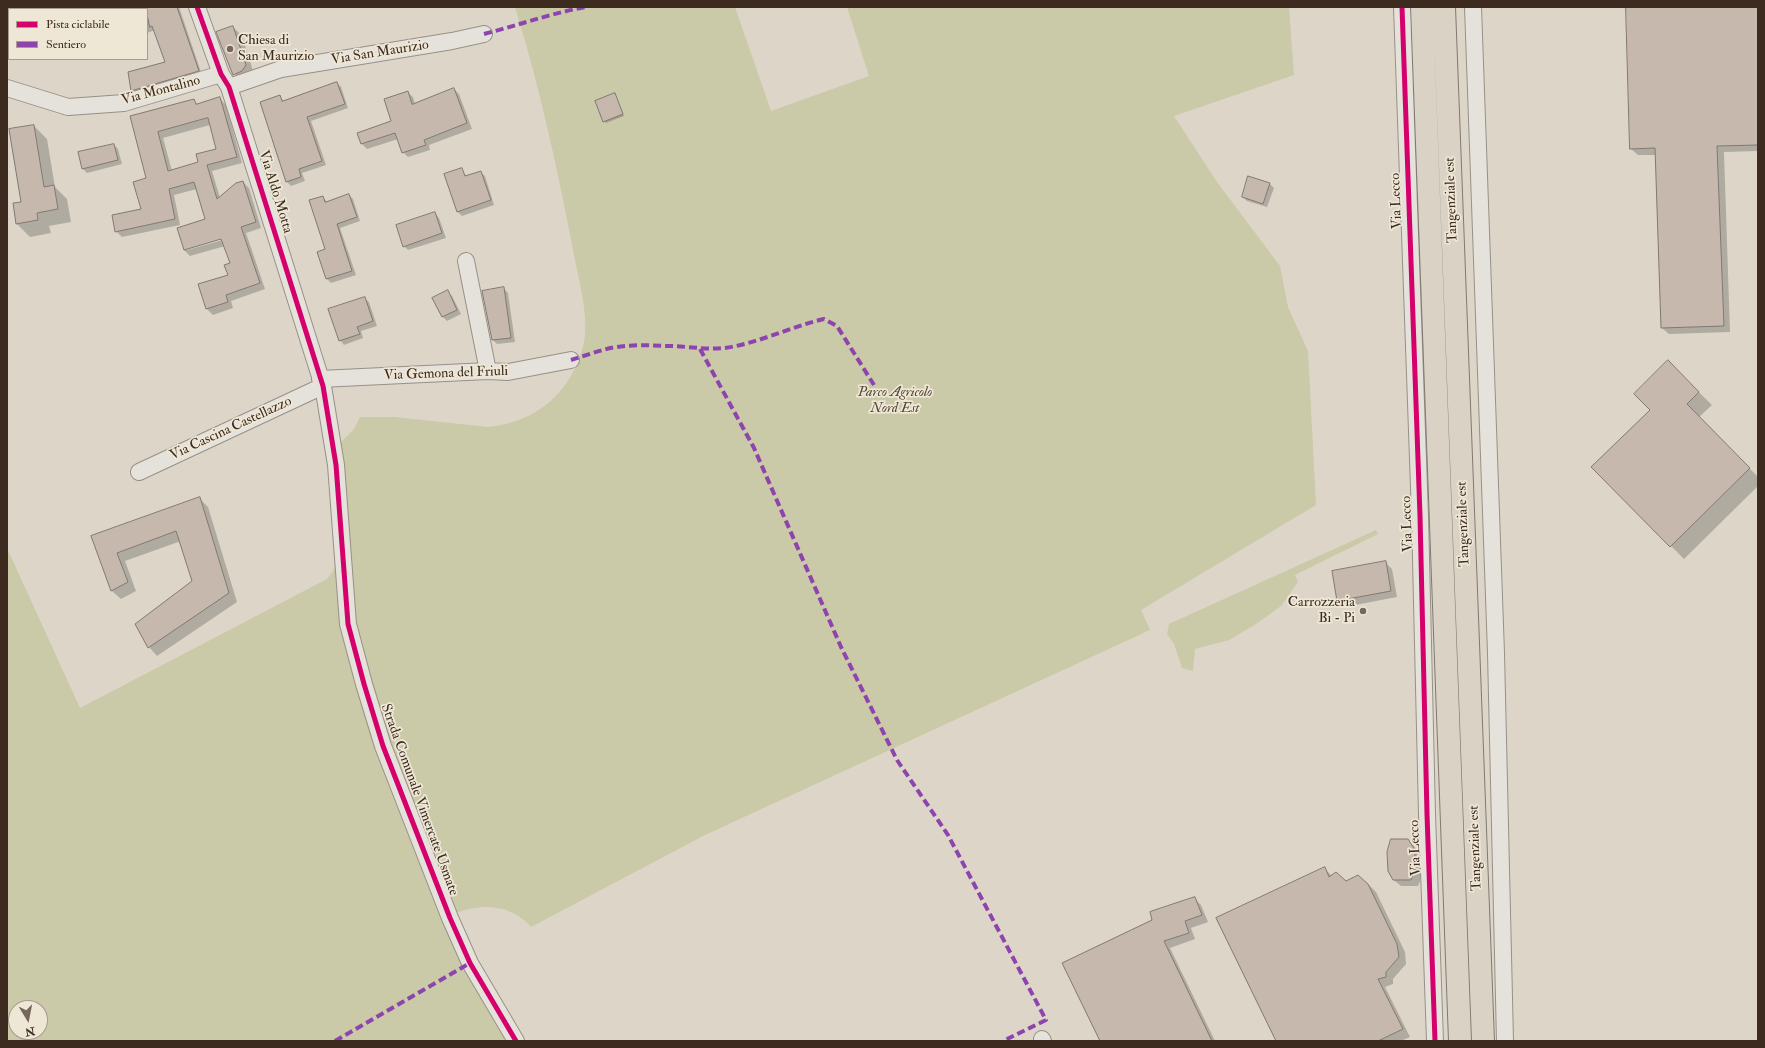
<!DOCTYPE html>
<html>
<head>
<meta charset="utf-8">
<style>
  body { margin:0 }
  #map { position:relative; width:1765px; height:1048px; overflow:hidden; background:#ddd6c8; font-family:"IM FELL Double Pica",serif }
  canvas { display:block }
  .frame { position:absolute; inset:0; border:8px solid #3d2b20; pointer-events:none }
  .legend { position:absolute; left:8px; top:8px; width:140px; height:52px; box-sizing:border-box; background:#eee7d6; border:1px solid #a79c8d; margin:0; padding:5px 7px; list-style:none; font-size:12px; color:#3d2b20 }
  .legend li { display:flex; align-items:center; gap:8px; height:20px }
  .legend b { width:20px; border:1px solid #a79c8d }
  .north { position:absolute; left:8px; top:1000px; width:40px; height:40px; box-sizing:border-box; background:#eee7d6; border:1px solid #a79c8d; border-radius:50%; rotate:170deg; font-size:11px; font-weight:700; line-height:16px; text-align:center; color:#3d2b20 }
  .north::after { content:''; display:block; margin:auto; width:14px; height:18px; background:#75675b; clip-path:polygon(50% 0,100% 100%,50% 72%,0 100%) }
</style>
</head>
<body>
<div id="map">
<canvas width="1765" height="1048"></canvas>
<div class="frame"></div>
<ul class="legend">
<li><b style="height:5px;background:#d6006c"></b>Pista ciclabile</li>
<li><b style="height:5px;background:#8e44ad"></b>Sentiero</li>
</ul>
<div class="north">N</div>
</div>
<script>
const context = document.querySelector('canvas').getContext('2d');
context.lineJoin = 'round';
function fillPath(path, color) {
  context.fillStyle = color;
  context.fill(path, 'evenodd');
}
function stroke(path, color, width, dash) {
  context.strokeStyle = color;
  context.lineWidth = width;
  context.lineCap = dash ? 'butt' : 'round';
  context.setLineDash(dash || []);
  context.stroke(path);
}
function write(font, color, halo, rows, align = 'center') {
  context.font = font + ' "IM FELL Double Pica",serif';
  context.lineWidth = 3.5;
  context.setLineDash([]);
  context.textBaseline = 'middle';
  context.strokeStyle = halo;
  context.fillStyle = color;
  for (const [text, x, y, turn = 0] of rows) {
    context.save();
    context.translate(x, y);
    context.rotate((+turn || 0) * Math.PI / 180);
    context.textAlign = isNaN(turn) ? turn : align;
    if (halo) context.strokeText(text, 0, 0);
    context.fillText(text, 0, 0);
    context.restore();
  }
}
const green = new Path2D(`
  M515,7H735L771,111L869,76L847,7H1289L1294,75L1174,116L1217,182L1280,266L1288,307L1308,351L1316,505L1141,610L1150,630L705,835L531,927C508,900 470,903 442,920L460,962L507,1041H7V548L80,708L327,579L334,569L336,563L340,443L354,429L360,417H395L488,427C538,422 573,391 584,342C589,317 579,280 574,255C558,171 540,88 515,7ZM16,1008H40V1032H16Z
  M1376,530L1378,534L1295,575L1298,582L1281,606L1256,624L1229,640L1195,649L1193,671L1182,668L1174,644L1167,634L1169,624Z`);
const shadow = new Path2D(`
  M120,7H179L202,75L137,95L132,90L166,62L155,30L147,33V9H121Z
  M1627,7H1758V151L1724,152L1730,332L1669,334L1662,328L1656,155H1638L1631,149Z
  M233,27L242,36L254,74L243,83L231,69L217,32Z
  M337,83L341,87L348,108L311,121L326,165L302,173L305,181L291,186L287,182L279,96L284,101Z
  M454,89L459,94L472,129L429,145L430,150L408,157L403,152L398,139L367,149L362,144L359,133L393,122L407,92L413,97L415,104Z
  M616,96L624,116L606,123L604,121Z
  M220,99L226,105L242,163L212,171L220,198L243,182L249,188L261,228L246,233L265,289L231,301L233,308L213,315L207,309L229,276L231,264L225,246L190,256L184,250L207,220L197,189L174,195L180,225L122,237L116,231L142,210L147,178L132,117L194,100L198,105ZM210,125L217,150L199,163L172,171L163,138ZM226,237V239L187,250V248Z
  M34,126L47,139L55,187L67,199L71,222L49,226L51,233L30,237L17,224L22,203Z
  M114,145L118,149L122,164L87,173L83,169Z
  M461,169L467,177L480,172L485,176L494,205L462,216L458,212Z
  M1269,183L1274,188L1267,207L1247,201L1243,197Z
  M349,195L353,199L360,221L340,228L356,275L331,283L327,279V250L323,197L327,202Z
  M435,213L439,218L446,238L408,250L404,246Z
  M504,289L508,293L515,342L497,344L493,340L483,292Z
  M447,292L452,296L461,314L447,321L443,317L434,299Z
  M364,298L369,302L377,326L361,331L363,338L344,345L340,340Z
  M1668,362L1712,405L1699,417L1758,477V486L1684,559L1593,467L1652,410Z
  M199,498L208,507L237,602L157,656L149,647L193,581L181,541L125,561L136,591L121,599L112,591L93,537Z
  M1385,562L1392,569L1397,597L1345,607L1338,600Z
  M1407,840L1414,846L1421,858L1422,876L1418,886H1401L1394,880Z
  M1325,869L1332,876L1345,882L1368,884L1376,892L1405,952L1406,964L1393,979V984L1385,987L1410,1037L1401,1041H1277Z
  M1195,899L1201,905L1208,922L1191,928L1195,939L1170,948L1215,1041H1096L1100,1039L1153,921Z`);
const building = new Path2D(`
  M146,7H177L199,71L131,91L128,72L165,62L152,26L150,27Z
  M1626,7H1758V145L1717,146L1724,326L1661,328L1655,148L1630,149Z
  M233,26L246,65L242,71L233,75L216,32Z
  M337,82L345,104L307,117L322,161L299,169L301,177L286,182L260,102L280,95L282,101Z
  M454,88L467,123L424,140L426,145L402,153L395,133L361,144L357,133L391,121L384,99L408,91L412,104Z
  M615,93L623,114L603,122L595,101Z
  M220,97L237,157L207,165L217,199L236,183L243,181L256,222L241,227L260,283L226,295L228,302L206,309L198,284L228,275L224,265L230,263L221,239L184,250L177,228L205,219L194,182L169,189L175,219L115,232L112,215L141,209L133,182L146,178L130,116L194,99L196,104ZM208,118L216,149L196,154L198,162L168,171L158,132Z
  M34,125L44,187L54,185L58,209L37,213L38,220L16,224L13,203L21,202L9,129Z
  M114,144L118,160L82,169L78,152Z
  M462,168L465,176L481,171L491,200L457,212L444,174Z
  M1248,176L1270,183L1263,204L1242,197Z
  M349,194L357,217L337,224L352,271L326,279L317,252L325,249L309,200L323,196L325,202Z
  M435,212L442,233L403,247L396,225Z
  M504,287L511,338L492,340L482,291Z
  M448,290L457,310L442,317L432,298Z
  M365,297L373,321L357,327L360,334L339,341L328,309Z
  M1668,360L1699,392L1687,404L1750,468L1670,547L1591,467L1650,410L1634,394Z
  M200,497L229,593L148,648L135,624L192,581L176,531L117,553L128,582L111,591L91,536Z
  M1386,561L1391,591L1337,601L1332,571Z
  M1391,839H1408L1415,850V869L1411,880H1393L1388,871L1387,852Z
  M1325,867L1329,877L1336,872L1346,881L1358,875L1368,884L1397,944L1399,957L1386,972V977L1378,979L1403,1029L1378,1041H1276L1216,918Z
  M1195,897L1202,915L1185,921L1189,933L1164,941L1212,1041H1100L1062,963L1152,920L1150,912Z`);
const minor = new Path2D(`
  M197,7L221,74L229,87L323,386L336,465L348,624L364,684L383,746L450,918L470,963L516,1041
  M1402,7L1420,516L1427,814L1435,1041
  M1473,7L1496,653L1505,1041
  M229,87L281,69L452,41L484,34
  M7,88L68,107L124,103L221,74
  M466,261L488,371
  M320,379L488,371L508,372L571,360
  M139,472L323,386
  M1042,1039L1043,1041`);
const highway = new Path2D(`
  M1422,7L1460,1041
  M1444,7L1483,1041`);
const quiet = new Path2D(`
  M484,34C519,25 552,13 586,7
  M700,349L754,448L841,647L897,760L948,835L1046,1020L1003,1041
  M571,360C581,357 592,353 603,350C623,344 646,345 667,346C686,346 705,350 725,348C759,343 790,327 824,319L837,326L874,385
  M335,1041L470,963`);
const cycleway = new Path2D(`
  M197,7L221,74L229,87L323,386L336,465L348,624L364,684L383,746L450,918L470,963L516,1041
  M1402,7L1420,516L1427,814L1435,1041`);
const markers = [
  [230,49,4,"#75675b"],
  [1363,611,4,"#75675b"]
];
const poiNames = [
  ["Chiesa di",238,41],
  ["San Maurizio",238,57],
  ["Carrozzeria",1355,603,"right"],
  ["Bi - Pi",1355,619,"right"]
];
const streetNames = [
  ["Via San Maurizio",380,53,-9],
  ["Via Montalino",161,91,-15],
  ["Via Aldo Motta",275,192,73],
  ["Tangenziale est",1452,200,-92],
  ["Via Lecco",1397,201,-92],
  ["Via Gemona del Friuli",446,374,-2],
  ["Via Cascina Castellazzo",231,429,-25],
  ["Via Lecco",1408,524,-92],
  ["Tangenziale est",1464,524,-92],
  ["Strada Comunale Vimercate Usmate",419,800,70],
  ["Via Lecco",1416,848,-92],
  ["Tangenziale est",1476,848,-92]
];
const parkNames = [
  ["Parco Agricolo",895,393],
  ["Nord Est",895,409]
];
fillPath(green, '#cac9a8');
fillPath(shadow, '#0003');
fillPath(building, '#c6b8ad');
stroke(building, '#807971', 1);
stroke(minor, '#979087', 18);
stroke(highway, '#807971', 24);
stroke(minor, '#e5e2db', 16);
stroke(highway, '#d9d2c5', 22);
stroke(quiet, '#8e44ad', 4, [8, 4]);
stroke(cycleway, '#d6006c', 5);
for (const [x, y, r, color] of markers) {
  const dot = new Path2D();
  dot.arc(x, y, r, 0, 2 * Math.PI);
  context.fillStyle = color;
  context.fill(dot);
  stroke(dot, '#eee7d6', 1.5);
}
write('14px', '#3d2b20', '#eee7d6', poiNames, 'left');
write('14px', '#3d2b20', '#eee7d6', streetNames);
write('italic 14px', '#564836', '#eee7d6', parkNames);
</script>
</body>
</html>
